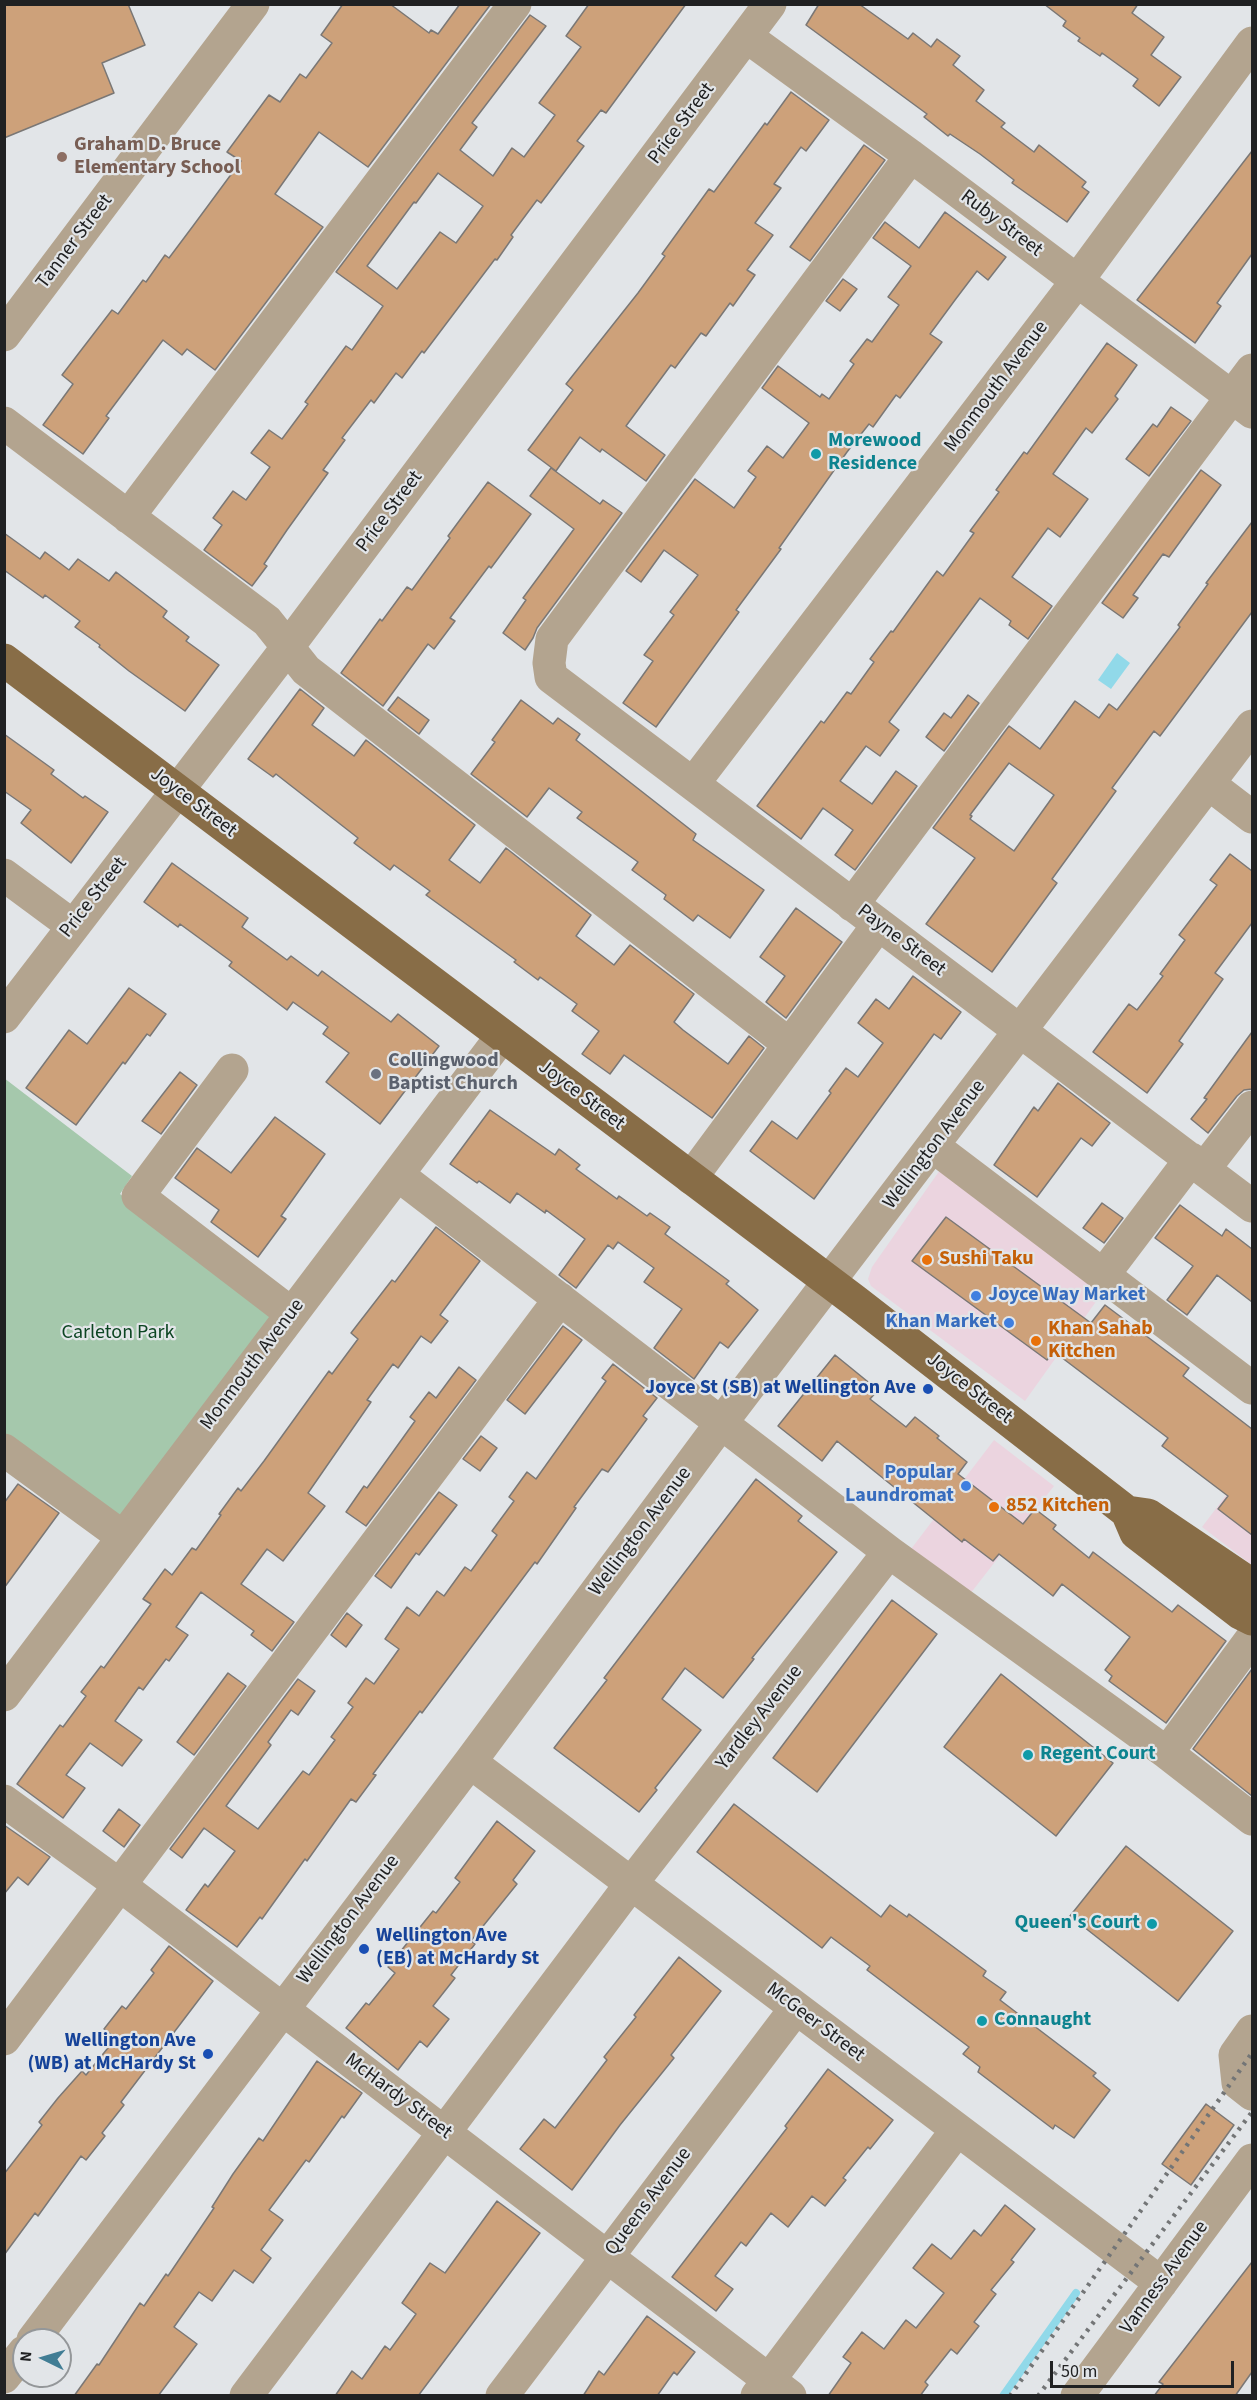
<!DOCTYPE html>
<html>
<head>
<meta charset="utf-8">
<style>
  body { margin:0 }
  #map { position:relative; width:1257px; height:2400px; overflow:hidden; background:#e2e5e8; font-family:"Source Sans 3",sans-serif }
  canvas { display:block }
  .frame { position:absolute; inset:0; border:6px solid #202122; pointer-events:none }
  .north { position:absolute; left:12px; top:2328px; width:60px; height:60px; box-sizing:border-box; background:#e2e5e8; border:2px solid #949799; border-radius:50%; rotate:275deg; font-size:16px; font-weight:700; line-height:24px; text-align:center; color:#202122 }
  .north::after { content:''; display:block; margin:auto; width:21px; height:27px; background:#417d94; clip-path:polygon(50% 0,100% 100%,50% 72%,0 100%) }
  .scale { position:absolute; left:1050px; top:2361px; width:184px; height:27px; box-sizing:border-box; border:3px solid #202122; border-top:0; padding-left:8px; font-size:18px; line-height:21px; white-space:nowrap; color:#202122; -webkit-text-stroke:4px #e2e5e8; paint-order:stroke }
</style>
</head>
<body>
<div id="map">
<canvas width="1257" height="2400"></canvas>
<div class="frame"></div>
<div class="north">N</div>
<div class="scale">50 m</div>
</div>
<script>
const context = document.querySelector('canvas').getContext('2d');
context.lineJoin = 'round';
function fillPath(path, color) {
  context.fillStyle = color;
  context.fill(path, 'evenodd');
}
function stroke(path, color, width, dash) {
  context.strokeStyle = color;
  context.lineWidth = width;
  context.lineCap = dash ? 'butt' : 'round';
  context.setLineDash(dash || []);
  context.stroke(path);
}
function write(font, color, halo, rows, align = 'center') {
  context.font = font + ' "Source Sans 3",sans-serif';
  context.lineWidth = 4.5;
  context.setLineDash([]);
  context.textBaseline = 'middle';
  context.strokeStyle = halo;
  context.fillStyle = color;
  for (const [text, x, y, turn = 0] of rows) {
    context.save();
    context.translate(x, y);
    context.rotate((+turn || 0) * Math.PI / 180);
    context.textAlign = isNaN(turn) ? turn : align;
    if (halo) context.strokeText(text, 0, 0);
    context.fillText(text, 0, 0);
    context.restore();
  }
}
const commercial = new Path2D(`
  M940,1170L1105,1289L1025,1401L871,1286L868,1279L872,1267Z
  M994,1440L1054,1486L970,1594L911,1549Z
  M1252,1461V1565L1202,1527Z`);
const green = new Path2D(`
  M4,1078L132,1176L120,1194L271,1310L269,1319L121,1516L5,1443Z`);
const water = new Path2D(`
  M1117,653L1130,663L1111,689L1098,680Z`);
const stream = new Path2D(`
  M1003,2396L1076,2293`);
const building = new Path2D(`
  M4,4H128L145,45L102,63L114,93L4,138Z
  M343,4H390L429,33L431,30L438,34L460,4H491L368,167L319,132L275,194L323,227L215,370L187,349L182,355L163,340L106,416L109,418L83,454L43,425L73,384L62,375L112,310L118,314L143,280L146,282L165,255L169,258L193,226L241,161L227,152L269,95L280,102L300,74L306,78L332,43L321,35Z
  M589,4H686L606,113L601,110L577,141L584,146L541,203L537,200L511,235L513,237L497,260L495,259L424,353L422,351L402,378L396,373L374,403L371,400L342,438L345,440L323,470L328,473L287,530L264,564L267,566L252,586L204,550L222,525L213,518L233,491L246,500L270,467L251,453L269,430L282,439L308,404L305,402L346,346L352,350L383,306L336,272L530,15L546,26L472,123L477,127L460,150L493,176L512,148L524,157L555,115L539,103L581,47L566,36ZM438,173L483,206L456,243L440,232L397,289L367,266L414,202L416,203Z
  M819,4H859L908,39L913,33L931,47L937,39L960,56L953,65L984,90L976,101L1005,123L1001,127L1034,152L1039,145L1086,182L1082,187L1089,192L1067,222L1012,183L1014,180L980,154L950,134L948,136L924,117L927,114L806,25Z
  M1044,4H1138L1132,13L1164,37L1151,55L1181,77L1159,106L1133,86L1138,79L1102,53L1100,56L1078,41L1080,38L1063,26L1066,21Z
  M791,92L829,120L806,151L801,147L774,184L781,188L755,223L773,235L747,270L755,275L733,306L730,303L706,336L701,333L675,368L671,365L626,426L665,455L646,481L602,449L600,452L580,437L556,471L528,450L573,390L566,384L638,293L665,256L662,254L709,189L714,192L765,123L767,125Z
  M864,145L885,160L810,261L790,247Z
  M1252,151V254L1217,303L1221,306L1195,343L1137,300Z
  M945,212L1006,257L988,280L977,271L955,300L930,334L942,342L900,398L896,395L873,427L869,424L847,452L779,548L781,549L736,610L739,612L656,727L623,703L653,661L644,655L674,615L670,612L698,575L664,550L641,582L626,571L695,479L734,508L756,477L748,471L767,446L783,458L809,423L762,388L778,366L820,397L822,394L829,399L854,364L850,361L867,339L872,342L899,305L888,297L911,266L873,238L885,222L919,248Z
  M843,279L857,289L840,311L826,301Z
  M1107,343L1137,365L1115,396L1118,399L1092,433L1086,428L1053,474L1088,499L1060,537L1048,528L1012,577L1052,606L1028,639L1009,625L1011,621L980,598L889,722L899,730L880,756L866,746L840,781L872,804L896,771L917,786L855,870L835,855L853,830L823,808L801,839L757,806L821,721L824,723L847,692L851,694L874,662L870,659L891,631L893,632L937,571L943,576L974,533L970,531L999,492L996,490L1024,452L1027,454Z
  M1171,407L1191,421L1149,476L1126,459L1153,424L1157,427Z
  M551,468L600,504L603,500L622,513L537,628L533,638L525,650L503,633L526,600L523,598L574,529L530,496Z
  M1201,470L1221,485L1169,557L1163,554L1133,595L1138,598L1123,618L1102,603Z
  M488,482L531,514L491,568L489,566L450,618L455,621L434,649L428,644L383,706L341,673L380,619L382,621L407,587L412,590L450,538L448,536Z
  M1252,522V612L1160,736L1154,731L1112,788L1116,791L1052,879L1057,883L992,972L926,924L975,858L933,828L1009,726L1040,749L1075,701L1099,718L1109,704L1117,710L1180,627L1178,625L1208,584L1206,583ZM1009,763L1054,795L1014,851L970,819L972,816L970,815Z
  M4,533L40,559L45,552L69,570L78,559L109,581L116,572L167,611L163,617L189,637L186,641L219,665L185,711L129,671L99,647L100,645L75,627L80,621L45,595L43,598L4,570Z
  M300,689L324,708L312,725L354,756L366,740L475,825L449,860L480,883L506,848L591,915L576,936L614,965L630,945L694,994L674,1022L683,1030L728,1064L749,1036L764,1048L712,1118L624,1055L610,1074L582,1054L599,1031L572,1011L577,1004L540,977L538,980L514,962L516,960L426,895L430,891L394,865L390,870L354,843L358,838L276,774L273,777L248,759Z
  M968,695L979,703L944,751L926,737L944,713L951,718Z
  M398,697L429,720L419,734L388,710Z
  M521,700L553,724L558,718L580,734L576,740L696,834L693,840L764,890L730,938L698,915L693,921L664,899L666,895L632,870L638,862L577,818L582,812L549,788L527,817L471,774L495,742L492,740Z
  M4,734L54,770L51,774L83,798L85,796L108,812L71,863L21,823L31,810L4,791Z
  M1230,854L1252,871V923L1215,973L1223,979L1179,1041L1183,1044L1147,1093L1093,1052L1129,1004L1137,1010L1163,976L1160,974L1185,940L1179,935L1217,885L1210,880Z
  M172,863L248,918L242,927L287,960L291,956L318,976L322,971L391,1022L398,1014L439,1046L380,1124L326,1082L349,1053L323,1034L328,1027L293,1002L287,1010L229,966L232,962L180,924L178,927L144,902Z
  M796,908L842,942L786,1018L766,1002L785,976L760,957Z
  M913,976L961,1012L941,1039L934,1034L814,1199L750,1151L772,1121L797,1139L831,1093L829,1091L846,1068L858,1077L883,1043L858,1023L876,999L889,1009Z
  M129,988L166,1014L150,1036L147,1034L125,1064L123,1062L76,1125L26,1088L69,1030L87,1044Z
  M1252,1032V1089L1244,1090L1237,1096L1208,1133L1191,1119L1207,1099L1204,1098Z
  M180,1072L197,1085L161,1134L142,1121Z
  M1058,1083L1110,1123L1092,1146L1081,1138L1037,1197L994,1165L1034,1107L1038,1111Z
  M490,1110L555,1155L559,1149L580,1165L576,1169L617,1199L619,1196L647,1216L650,1213L670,1227L665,1234L729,1281L726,1284L758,1310L728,1348L720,1342L694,1379L654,1348L682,1309L644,1282L654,1268L618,1242L613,1249L608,1245L576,1288L559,1275L585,1239L546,1210L545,1213L517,1193L510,1203L479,1181L477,1183L450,1164Z
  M275,1117L325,1154L281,1216L286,1219L258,1257L211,1222L219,1210L175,1178L197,1148L231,1173Z
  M1102,1203L1123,1218L1104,1243L1083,1228Z
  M1180,1205L1222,1236L1226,1229L1252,1249V1302L1217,1275L1187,1315L1167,1300L1193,1266L1155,1238Z
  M946,1217L1091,1323L1105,1305L1189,1368L1183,1376L1252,1429V1535L1218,1509L1228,1496L1162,1446L1168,1438L1053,1351L1047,1360L912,1261Z
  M436,1227L480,1261L440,1315L448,1321L431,1343L421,1336L398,1368L393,1364L367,1400L371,1402L308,1493L325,1506L283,1561L267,1549L241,1584L294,1622L272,1651L251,1635L254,1631L201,1592L176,1627L188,1635L169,1661L166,1659L143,1690L139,1687L115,1721L142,1740L122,1766L90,1743L66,1775L85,1788L63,1818L17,1784L60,1725L63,1727L86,1696L81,1692L101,1666L104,1668L151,1604L143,1599L165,1569L172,1575L192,1548L196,1550L221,1515L219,1514L238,1488L241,1491L264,1461L329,1371L332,1374L358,1339L351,1333L392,1280L395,1282Z
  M563,1326L582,1340L525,1414L507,1400Z
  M835,1355L878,1390L870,1399L906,1427L915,1417L939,1436L937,1438L967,1462L958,1474L1023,1524L1035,1509L1056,1525L1053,1529L1089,1558L1093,1552L1172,1612L1178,1605L1226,1641L1166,1723L1109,1681L1112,1676L1105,1670L1130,1637L1062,1584L1053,1596L999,1554L993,1561L964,1539L962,1542L837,1441L822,1461L778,1426Z
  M613,1364L657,1398L643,1416L647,1419L608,1472L602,1469L574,1507L576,1508L537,1564L535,1562L422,1713L420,1711L373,1774L376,1775L356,1802L351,1799L307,1861L305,1859L262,1919L260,1917L237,1947L186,1910L205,1884L208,1887L235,1851L204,1828L182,1858L170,1849L298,1679L315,1691L298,1715L291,1710L268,1742L271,1745L226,1806L258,1829L303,1771L309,1775L335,1740L331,1737L353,1707L348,1703L366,1678L374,1684L399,1649L385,1639L407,1607L419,1616L437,1591L444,1596L465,1567L471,1571L497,1535L492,1531L514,1501L509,1497L527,1472L536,1479L606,1381L602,1378Z
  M459,1367L476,1380L366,1526L346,1512L364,1486L367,1488L415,1421L410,1417L429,1392L436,1398Z
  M481,1436L497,1448L480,1471L463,1459Z
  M756,1479L802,1516L798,1521L837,1552L752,1658L754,1659L723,1698L685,1668L662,1699L701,1730L655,1788L657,1790L639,1812L554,1748L607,1680L604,1678Z
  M18,1484L59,1513L4,1588V1503Z
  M439,1492L457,1505L419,1555L416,1553L391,1588L375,1576Z
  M892,1600L937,1634L817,1792L773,1758Z
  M347,1613L362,1625L346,1647L331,1635Z
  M1252,1669V1796L1193,1749Z
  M228,1673L246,1686L194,1755L177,1742Z
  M1001,1674L1113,1763L1056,1836L944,1747Z
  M734,1804L881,1917L890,1905L907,1917L909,1914L936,1934L986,1971L983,1976L1006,1992L1000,2000L1096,2073L1093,2076L1110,2090L1074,2138L1055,2125L1053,2129L978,2072L980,2067L963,2054L969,2047L867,1970L870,1966L831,1937L822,1948L697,1852Z
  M119,1809L140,1825L124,1847L103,1831Z
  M497,1821L535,1851L513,1880L517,1884L471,1941L475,1944L451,1975L455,1978L433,2006L449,2019L427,2047L420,2041L398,2070L346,2028L366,2003L369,2005L395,1973L388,1967L433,1911L436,1913L460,1882L455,1878Z
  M4,1825L50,1857L28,1885L18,1877L4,1894Z
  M1126,1846L1233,1931L1178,2001L1070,1916Z
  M169,1946L213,1981L121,2102L124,2105L102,2133L105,2136L86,2160L81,2156L38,2216L35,2213L4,2255V2174L42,2125L39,2122L58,2098L82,2071L86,2075L116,2038L104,2029L122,2006L126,2009L154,1973L151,1970Z
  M679,1957L721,1991L671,2055L674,2058L620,2125L572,2190L520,2149L544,2119L555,2128L607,2060L604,2057L636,2017L634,2015Z
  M317,2061L362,2093L344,2118L342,2116L309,2162L306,2160L269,2210L283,2220L261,2250L271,2258L253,2283L234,2270L212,2301L199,2292L174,2327L197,2344L158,2396H74L97,2364L99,2365L140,2303L144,2306L166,2274L168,2276L214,2208L212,2207L233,2174L259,2138L263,2141Z
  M828,2069L893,2120L870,2149L868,2147L843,2178L846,2180L825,2206L812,2196L788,2227L771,2213L746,2246L741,2242L715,2276L733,2289L716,2311L672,2277L787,2128L785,2126Z
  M1206,2104L1234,2125L1191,2185L1162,2164Z
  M497,2201L540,2233L418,2396H335L352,2371L362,2379L385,2346L390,2350L416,2314L402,2303L430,2263L445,2273Z
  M1005,2205L1035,2229L1011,2260L1014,2262L991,2290L996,2294L974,2322L979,2326L957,2354L951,2349L925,2382L928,2385L920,2396H828L851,2363L843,2357L862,2332L884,2349L906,2320L916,2328L944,2293L913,2268L932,2244L951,2259L974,2230L981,2236Z
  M1252,2262V2372L1235,2396H1154L1163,2384L1159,2382Z
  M647,2316L695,2352L677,2375L674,2372L657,2396H583L599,2371L604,2375Z`);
const minor = new Path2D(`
  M747,37L911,156L1252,412
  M911,156L552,639L549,663L551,677L1252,1206
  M4,335L253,4
  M4,423L267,621L306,670L789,1044
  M128,517L515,4
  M693,784L1077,281L1252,43
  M1209,784L1252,817
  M4,875L73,926
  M852,905L1252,370
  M4,1017L287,648L770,4
  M232,1070L138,1196L292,1314
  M934,1147L1252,1388
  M1204,1169L1252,1107
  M398,1175L889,1552L1167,1753L1252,1819
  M691,1178L878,925
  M1104,1274L1191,1159
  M4,1450L123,1537
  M4,1695L502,1036
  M1167,1753L1252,1638
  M470,1762L1161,2283
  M4,1801L121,1886L790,2396
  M1252,2031L1235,2055L1238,2083L1252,2094
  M4,2039L560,1299
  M33,2340L470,1762L722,1422L1252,726
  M4,2377L24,2352
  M246,2396L631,1884L889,1552
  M502,2396L796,2008
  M757,2396L957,2130
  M1077,2396L1252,2160`);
const major = new Path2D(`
  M4,660L855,1301L1127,1512L1136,1533L1240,1613L1252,1619
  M1127,1512L1148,1515L1252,1585`);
const rail = new Path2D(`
  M1010,2396L1252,2053
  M1038,2396L1252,2112`);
const markers = [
  [62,157,6,"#8d6e63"],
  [816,454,6,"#0f9aa8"],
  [376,1074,6,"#6b7280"],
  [927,1260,6,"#e8710a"],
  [976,1296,6,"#3f7fe0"],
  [1009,1323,6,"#3f7fe0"],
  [1036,1341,6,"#e8710a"],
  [928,1389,6,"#1a4fb4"],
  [966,1486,6,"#3f7fe0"],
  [994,1507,6,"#e8710a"],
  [1028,1755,6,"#0f9aa8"],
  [1152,1924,6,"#0f9aa8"],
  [364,1949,6,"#1a4fb4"],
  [982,2021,6,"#0f9aa8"],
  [208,2054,6,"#1a4fb4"]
];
const streetNames = [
  ["Price Street",682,124,-53],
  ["Ruby Street",1001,224,37],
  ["Tanner Street",75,242,-53],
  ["Monmouth Avenue",997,387,-53],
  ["Price Street",390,512,-53],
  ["Joyce Street",193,803,37],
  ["Price Street",94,898,-52],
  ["Payne Street",901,941,37],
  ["Joyce Street",581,1096,37],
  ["Wellington Avenue",935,1145,-53],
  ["Monmouth Avenue",253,1365,-53],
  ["Joyce Street",969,1389,38],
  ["Wellington Avenue",641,1532,-53],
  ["Yardley Avenue",760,1718,-52],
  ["Wellington Avenue",349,1920,-53],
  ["McGeer Street",815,2023,37],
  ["McHardy Street",398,2097,37],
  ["Queens Avenue",649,2202,-53],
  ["Vanness Avenue",1165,2278,-54]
];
const educationNames = [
  ["Graham D. Bruce",74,146],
  ["Elementary School",74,169]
];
const cultureNames = [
  ["Morewood",828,442],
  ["Residence",828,465],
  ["Regent Court",1040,1755],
  ["Queen's Court",1140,1924,"right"],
  ["Connaught",994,2021]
];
const worshipNames = [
  ["Collingwood",388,1062],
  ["Baptist Church",388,1085]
];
const foodNames = [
  ["Sushi Taku",939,1260],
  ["Khan Sahab",1048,1330],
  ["Kitchen",1048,1353],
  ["852 Kitchen",1006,1507]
];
const shopNames = [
  ["Joyce Way Market",988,1296,"left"],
  ["Khan Market",997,1323],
  ["Popular",954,1474],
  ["Laundromat",954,1497]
];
const parkNames = [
  ["Carleton Park",118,1334]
];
const transitNames = [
  ["Joyce St (SB) at Wellington Ave",916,1389],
  ["Wellington Ave",376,1937,"left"],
  ["(EB) at McHardy St",376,1960,"left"],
  ["Wellington Ave",196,2042],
  ["(WB) at McHardy St",196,2065]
];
fillPath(commercial, '#ebd4df');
fillPath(green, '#a5c8ac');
fillPath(water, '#91d9e9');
stroke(stream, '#91d9e9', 8);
fillPath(building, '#cda17a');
stroke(building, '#7a7775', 1.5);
stroke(minor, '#b3a48f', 33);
stroke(major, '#886d47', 33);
stroke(rail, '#737576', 4.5, [3, 6]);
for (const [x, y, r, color] of markers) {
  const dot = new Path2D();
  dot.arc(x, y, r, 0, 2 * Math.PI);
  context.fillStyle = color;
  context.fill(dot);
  stroke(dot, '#e2e5e8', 2);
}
write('20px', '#202122', '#e2e5e8', streetNames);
write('bold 20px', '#785e54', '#e2e5e8', educationNames, 'left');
write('bold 20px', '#0d838f', '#e2e5e8', cultureNames, 'left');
write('bold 20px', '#5b616d', '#e2e5e8', worshipNames, 'left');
write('bold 20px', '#c56008', '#e2e5e8', foodNames, 'left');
write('bold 20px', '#366cbe', '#e2e5e8', shopNames, 'right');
write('20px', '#0c4522', '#e2e5e8', parkNames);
write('bold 20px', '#164399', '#e2e5e8', transitNames, 'right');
</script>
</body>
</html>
